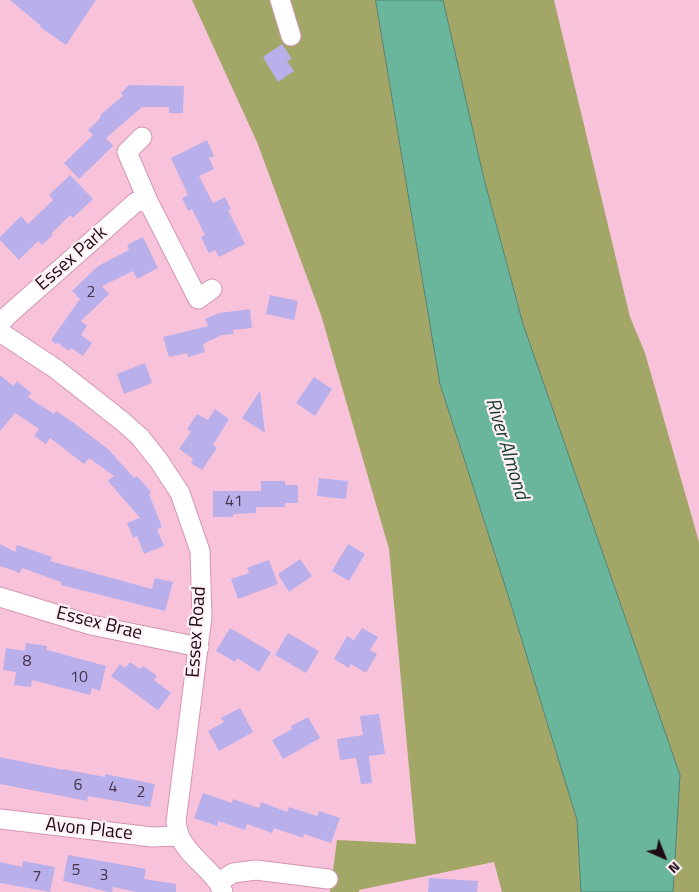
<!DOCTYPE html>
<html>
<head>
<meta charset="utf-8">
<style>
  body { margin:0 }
  #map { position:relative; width:699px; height:892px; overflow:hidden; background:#f8c3da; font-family:"Titillium Web",sans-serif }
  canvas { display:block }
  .north { position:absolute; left:639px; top:832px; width:50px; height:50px; -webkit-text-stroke:4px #fff1f6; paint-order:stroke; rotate:136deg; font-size:14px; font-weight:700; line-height:20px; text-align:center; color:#200a15 }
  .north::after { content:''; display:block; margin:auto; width:18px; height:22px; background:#200a15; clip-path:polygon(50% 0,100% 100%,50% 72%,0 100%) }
</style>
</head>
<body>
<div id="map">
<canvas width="699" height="892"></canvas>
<div class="north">N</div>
</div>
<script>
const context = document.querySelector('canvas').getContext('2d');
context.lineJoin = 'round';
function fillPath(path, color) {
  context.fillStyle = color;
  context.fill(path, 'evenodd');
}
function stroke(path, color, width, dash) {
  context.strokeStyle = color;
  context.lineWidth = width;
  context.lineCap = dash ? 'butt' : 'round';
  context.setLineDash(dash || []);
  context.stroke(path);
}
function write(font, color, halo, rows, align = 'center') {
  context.font = font + ' "Titillium Web",sans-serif';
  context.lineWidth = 4.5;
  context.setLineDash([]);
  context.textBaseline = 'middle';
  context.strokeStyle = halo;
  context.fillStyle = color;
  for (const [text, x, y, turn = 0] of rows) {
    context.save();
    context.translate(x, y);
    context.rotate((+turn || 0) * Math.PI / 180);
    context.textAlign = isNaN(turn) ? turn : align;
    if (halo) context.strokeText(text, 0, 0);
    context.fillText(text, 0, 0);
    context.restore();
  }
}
const forest = new Path2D(`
  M192,0H376L440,384L509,598L577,820L581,892H502L494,862L359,890V892H330L337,840L416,844L389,549L321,315L257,142Z
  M443,0H554L630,317L645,353L699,542V892H673L680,775L523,324L484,179Z`);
const water = new Path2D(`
  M376,0H443L484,179L523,324L680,775L673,892H581L577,820L509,598L440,384Z`);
const building = new Path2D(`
  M10,0H96L66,45L40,27L41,26Z
  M282,44L292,59L287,61L294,71L278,82L263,57Z
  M129,85L184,86L183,113H169V107H142L106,138L113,146L79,179L64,163L93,135L88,130L101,117L100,115L123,96L121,93Z
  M207,140L214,156L209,158L214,169L199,176L213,203L225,197L231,209L228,210L245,244L219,257L215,250L209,253L201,237L205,235L192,209L188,211L182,198L188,195L171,158Z
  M70,175L93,199L73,218L70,215L51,234L53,235L42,245L38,241L19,260L0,240V237L21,216L28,224L53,200L49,195Z
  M143,237L158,268L137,279L133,271L102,286L109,294L81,321L87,326L81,335L92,343L83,356L71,348L69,351L58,343L56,344L51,340L80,299L72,291L98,266L129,250L127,245Z
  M270,295L298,301L294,320L266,314Z
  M250,309L252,328L233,330L234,334L222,335L203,344L205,352L188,357L187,353L169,357L163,337L208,326L205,319L219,313Z
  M145,363L152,383L124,394L117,374Z
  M0,375L13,386L17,381L31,393L28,397L54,414L56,411L74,423L109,450L134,478L137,476L151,492L149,494L162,527L157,529L164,546L144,554L137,536L133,538L127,523L140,518L108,481L114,476L89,458L84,464L50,438L46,444L34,436L39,429L15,413L0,431Z
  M314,377L332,389L315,416L296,403Z
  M260,391L265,433L242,418Z
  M215,409L229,419L213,445L217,448L202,470L191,463L193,459L179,449L191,432L187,429L197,414L208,420Z
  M319,478L348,481L346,499L317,496Z
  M261,481H285V485H298V503H285V507H256V513L233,514V517H213V491H261Z
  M0,544L15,552L17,545L52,557L50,561L152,589L155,578L173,582L165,611L61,585V582L22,568L20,573L0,566Z
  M348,544L365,554L349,581L332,571Z
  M300,559L312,576L289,592L278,574Z
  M269,560L278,584L238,599L231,579L249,573L247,568Z
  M230,628L271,652L259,672L237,658L235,662L216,651Z
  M362,628L378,637L370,650L377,654L366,673L351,664L349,668L334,659L347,636L354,640Z
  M288,633L319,651L306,673L275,655Z
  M26,643L47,646V650L106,666L100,691L92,688L90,695L32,680L31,687L14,685L16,672L3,670L6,648L25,651Z
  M130,662L140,669L143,666L157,676L154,680L171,693L158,710L111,676L120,664L125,668Z
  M240,708L253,732L219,751L208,731L224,722L221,718Z
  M379,714L385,754L369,756L372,783L361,784L356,758L340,760L337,739L363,735L360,716Z
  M308,717L320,738L283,759L272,740L292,729L291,726Z
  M0,757L63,770V769L105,777V774L155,784L150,807L88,796L87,801L0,784Z
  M203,793L232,803L233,799L259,808L261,802L287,812L289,807L317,816L319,811L340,818L331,843L304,834L303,838L274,828L272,833L247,824L245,830L218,821L217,826L194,818Z
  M68,855L146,869L144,879L176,884V892H136L113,887L112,892H109L63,881Z
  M23,861L55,867L50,892L0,883V862L22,867Z
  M429,878L478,881L477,892H428Z`);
const street = new Path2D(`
  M280,0L291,36
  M142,137L127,152L148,201L198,299L212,289
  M0,324L7,316L136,202L148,201
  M0,332L56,369L122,421L140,437L159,461L180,493L200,551L202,617L176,822C177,827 178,833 180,837C190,859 214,870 223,892
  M0,597L91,625L199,647
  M0,819L152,837L179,836
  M219,882L233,873L256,870L328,879`);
const numberNames = [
  ["2",91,293],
  ["41",234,502],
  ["8",27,662],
  ["10",79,678],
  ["6",78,786],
  ["4",113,788],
  ["2",141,793],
  ["5",76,871],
  ["3",104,876],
  ["7",37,877]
];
const streetNames = [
  ["Essex Park",72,259,-41],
  ["Essex Brae",99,624,14],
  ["Essex Road",197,632,-86],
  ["Avon Place",89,830,6]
];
const waterNames = [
  ["River Almond",506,449,73]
];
fillPath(forest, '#a2a666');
fillPath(water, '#69b69d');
stroke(water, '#538274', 1);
fillPath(building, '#b8afeb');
stroke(street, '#d595b2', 21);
stroke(street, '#fff', 19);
write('16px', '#46334a', null, numberNames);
write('19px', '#200a15', '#fff1f6', streetNames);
write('italic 20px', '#1d4035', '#fff1f6', waterNames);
</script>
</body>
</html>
